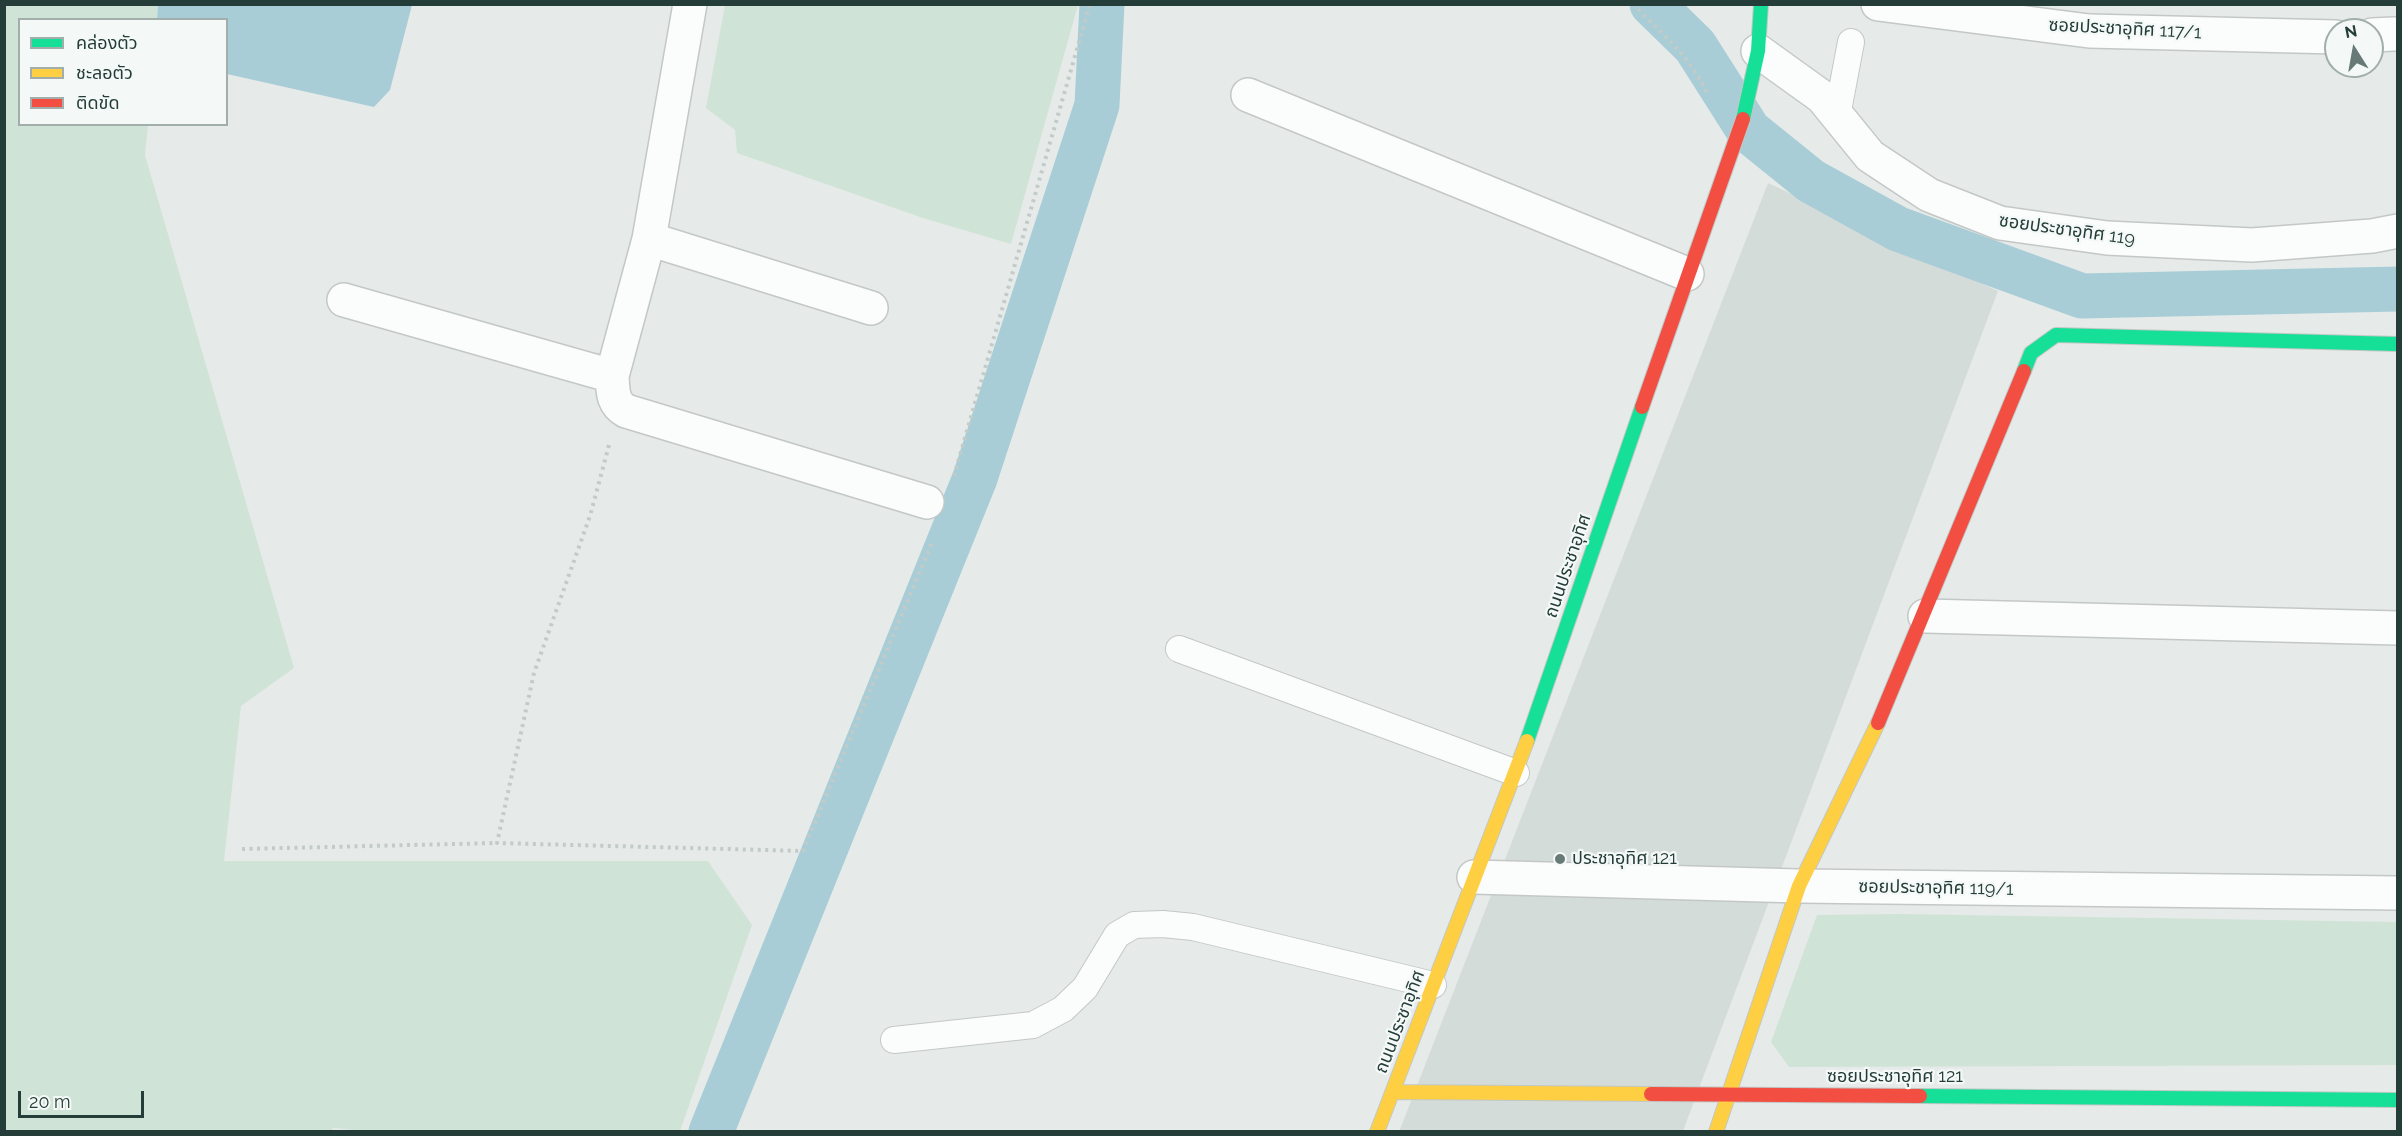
<!DOCTYPE html>
<html>
<head>
<meta charset="utf-8">
<style>
  body { margin:0 }
  #map { position:relative; width:2402px; height:1136px; overflow:hidden; background:#e6ebe9; font-family:Raleway,"Noto Sans Thai",sans-serif }
  canvas { display:block }
  .frame { position:absolute; inset:0; border:6px solid #243d38; pointer-events:none }
  .legend { position:absolute; left:18px; top:18px; width:210px; height:108px; box-sizing:border-box; background:#f4f9f7; border:2px solid #a1aeab; margin:0; padding:8px 10px; list-style:none; font-size:18px; color:#243d38 }
  .legend li { display:flex; align-items:center; gap:12px; height:30px }
  .legend b { width:30px; border:2px solid #a1aeab }
  .north { position:absolute; left:2324px; top:18px; width:60px; height:60px; box-sizing:border-box; background:#f4f9f7; border:2px solid #a1aeab; border-radius:50%; rotate:349deg; font-size:16px; font-weight:700; line-height:24px; text-align:center; color:#243d38 }
  .north::after { content:''; display:block; margin:auto; width:21px; height:27px; background:#687a76; clip-path:polygon(50% 0,100% 100%,50% 72%,0 100%) }
  .scale { position:absolute; left:18px; top:1091px; width:126px; height:27px; box-sizing:border-box; border:3px solid #243d38; border-top:0; padding-left:8px; font-size:18px; line-height:21px; white-space:nowrap; color:#243d38; -webkit-text-stroke:4px #f4f9f7; paint-order:stroke }
</style>
</head>
<body>
<div id="map">
<canvas width="2402" height="1136"></canvas>
<div class="frame"></div>
<ul class="legend">
<li><b style="height:8px;background:#16e098"></b>คล่องตัว</li>
<li><b style="height:8px;background:#ffcf43"></b>ชะลอตัว</li>
<li><b style="height:8px;background:#f24e42"></b>ติดขัด</li>
</ul>
<div class="north">N</div>
<div class="scale">20 m</div>
</div>
<script>
const context = document.querySelector('canvas').getContext('2d');
context.lineJoin = 'round';
function fillPath(path, color) {
  context.fillStyle = color;
  context.fill(path, 'evenodd');
}
function stroke(path, color, width, dash) {
  context.strokeStyle = color;
  context.lineWidth = width;
  context.lineCap = dash ? 'butt' : 'round';
  context.setLineDash(dash || []);
  context.stroke(path);
}
function write(font, color, halo, rows, align = 'center') {
  context.font = font + ' Raleway,"Noto Sans Thai",sans-serif';
  context.lineWidth = 4.5;
  context.setLineDash([]);
  context.textBaseline = 'middle';
  context.strokeStyle = halo;
  context.fillStyle = color;
  for (const [text, x, y, turn = 0] of rows) {
    context.save();
    context.translate(x, y);
    context.rotate((+turn || 0) * Math.PI / 180);
    context.textAlign = isNaN(turn) ? turn : align;
    if (halo) context.strokeText(text, 0, 0);
    context.fillText(text, 0, 0);
    context.restore();
  }
}
const built = new Path2D(`
  M1768,183L1998,291L1683,1131L1399,1132Z`);
const green = new Path2D(`
  M5,5H158L157,19L20,20V124L148,125L145,155L294,668L241,706L224,861H708L752,925L680,1131L377,1132L333,1128L331,1132H5Z
  M725,5H1078L1011,244L923,218L737,153L735,130L706,108Z
  M1900,914L2397,922V1065L1789,1067L1771,1042L1817,915Z`);
const water = new Path2D(`
  M158,5V4L412,5L390,90L374,107L227,74L226,20L157,19Z`);
const canal = new Path2D(`
  M1652,4L1695,46L1749,131L1811,181L1898,229L2082,296L2398,289
  M711,1132L975,478L1097,105L1102,4`);
const path = new Path2D(`
  M1633,4C1660,32 1694,60 1708,96
  M609,445L590,516L534,673L497,843L803,851L933,540
  M954,476L1090,4
  M242,849L497,843`);
const lane = new Path2D(`
  M1837,116L1851,42
  M1179,649L1516,773
  M894,1040L1033,1025L1063,1009L1085,988L1117,935L1134,925L1163,924L1193,927L1433,985`);
const street = new Path2D(`
  M690,4L649,239L612,376C613,391 612,403 626,411L927,502
  M1878,4L2089,31L2336,37
  M2372,35L2394,34
  M1758,51L1822,97L1870,156L1929,195L2000,223L2107,238L2252,245L2372,236L2398,231
  M1248,95L1687,274
  M649,239L871,308
  M344,300L612,376
  M1925,616L2398,628
  M1474,877L1799,886L2398,893`);
const fast = new Path2D(`
  M1743,119L1758,51L1761,4
  M2024,371L2031,353L2056,335L2398,344
  M1527,741L1642,407
  M1920,1096L2398,1100`);
const slow = new Path2D(`
  M1393,1092L1651,1094
  M1377,1132L1527,741
  M1716,1132L1799,886L1878,723`);
const jam = new Path2D(`
  M1642,407L1743,119
  M1878,723L2024,371
  M1651,1094L1920,1096`);
const markers = [
  [1560,859,6,"#687a76"]
];
const streetNames = [
  ["ซอยประชาอุทิศ 117/1",2125,29,3],
  ["ซอยประชาอุทิศ 119",2067,230,8],
  ["ถนนประชาอุทิศ",1568,566,-71],
  ["ซอยประชาอุทิศ 119/1",1936,888,1],
  ["ถนนประชาอุทิศ",1400,1022,-69],
  ["ซอยประชาอุทิศ 121",1895,1077]
];
const poiNames = [
  ["ประชาอุทิศ 121",1572,859]
];
fillPath(built, '#d4dcd9');
fillPath(green, '#d0e3d7');
fillPath(water, '#a9cdd7');
stroke(canal, '#a9cdd7', 45);
stroke(lane, '#c3c8c6', 28);
stroke(street, '#c3c8c6', 36);
stroke(fast, '#c1c8c6', 16);
stroke(slow, '#c1c8c6', 16);
stroke(jam, '#c1c8c6', 16);
stroke(path, '#c2cbc8', 4, [3, 4.5]);
stroke(lane, '#fbfcfc', 26);
stroke(street, '#fbfcfc', 33);
stroke(fast, '#16e098', 14);
stroke(slow, '#ffcf43', 14);
stroke(jam, '#f24e42', 14);
for (const [x, y, r, color] of markers) {
  const dot = new Path2D();
  dot.arc(x, y, r, 0, 2 * Math.PI);
  context.fillStyle = color;
  context.fill(dot);
  stroke(dot, '#f4f9f7', 2);
}
write('18px', '#243d38', '#f4f9f7', streetNames);
write('18px', '#243d38', '#f4f9f7', poiNames, 'left');
</script>
</body>
</html>
